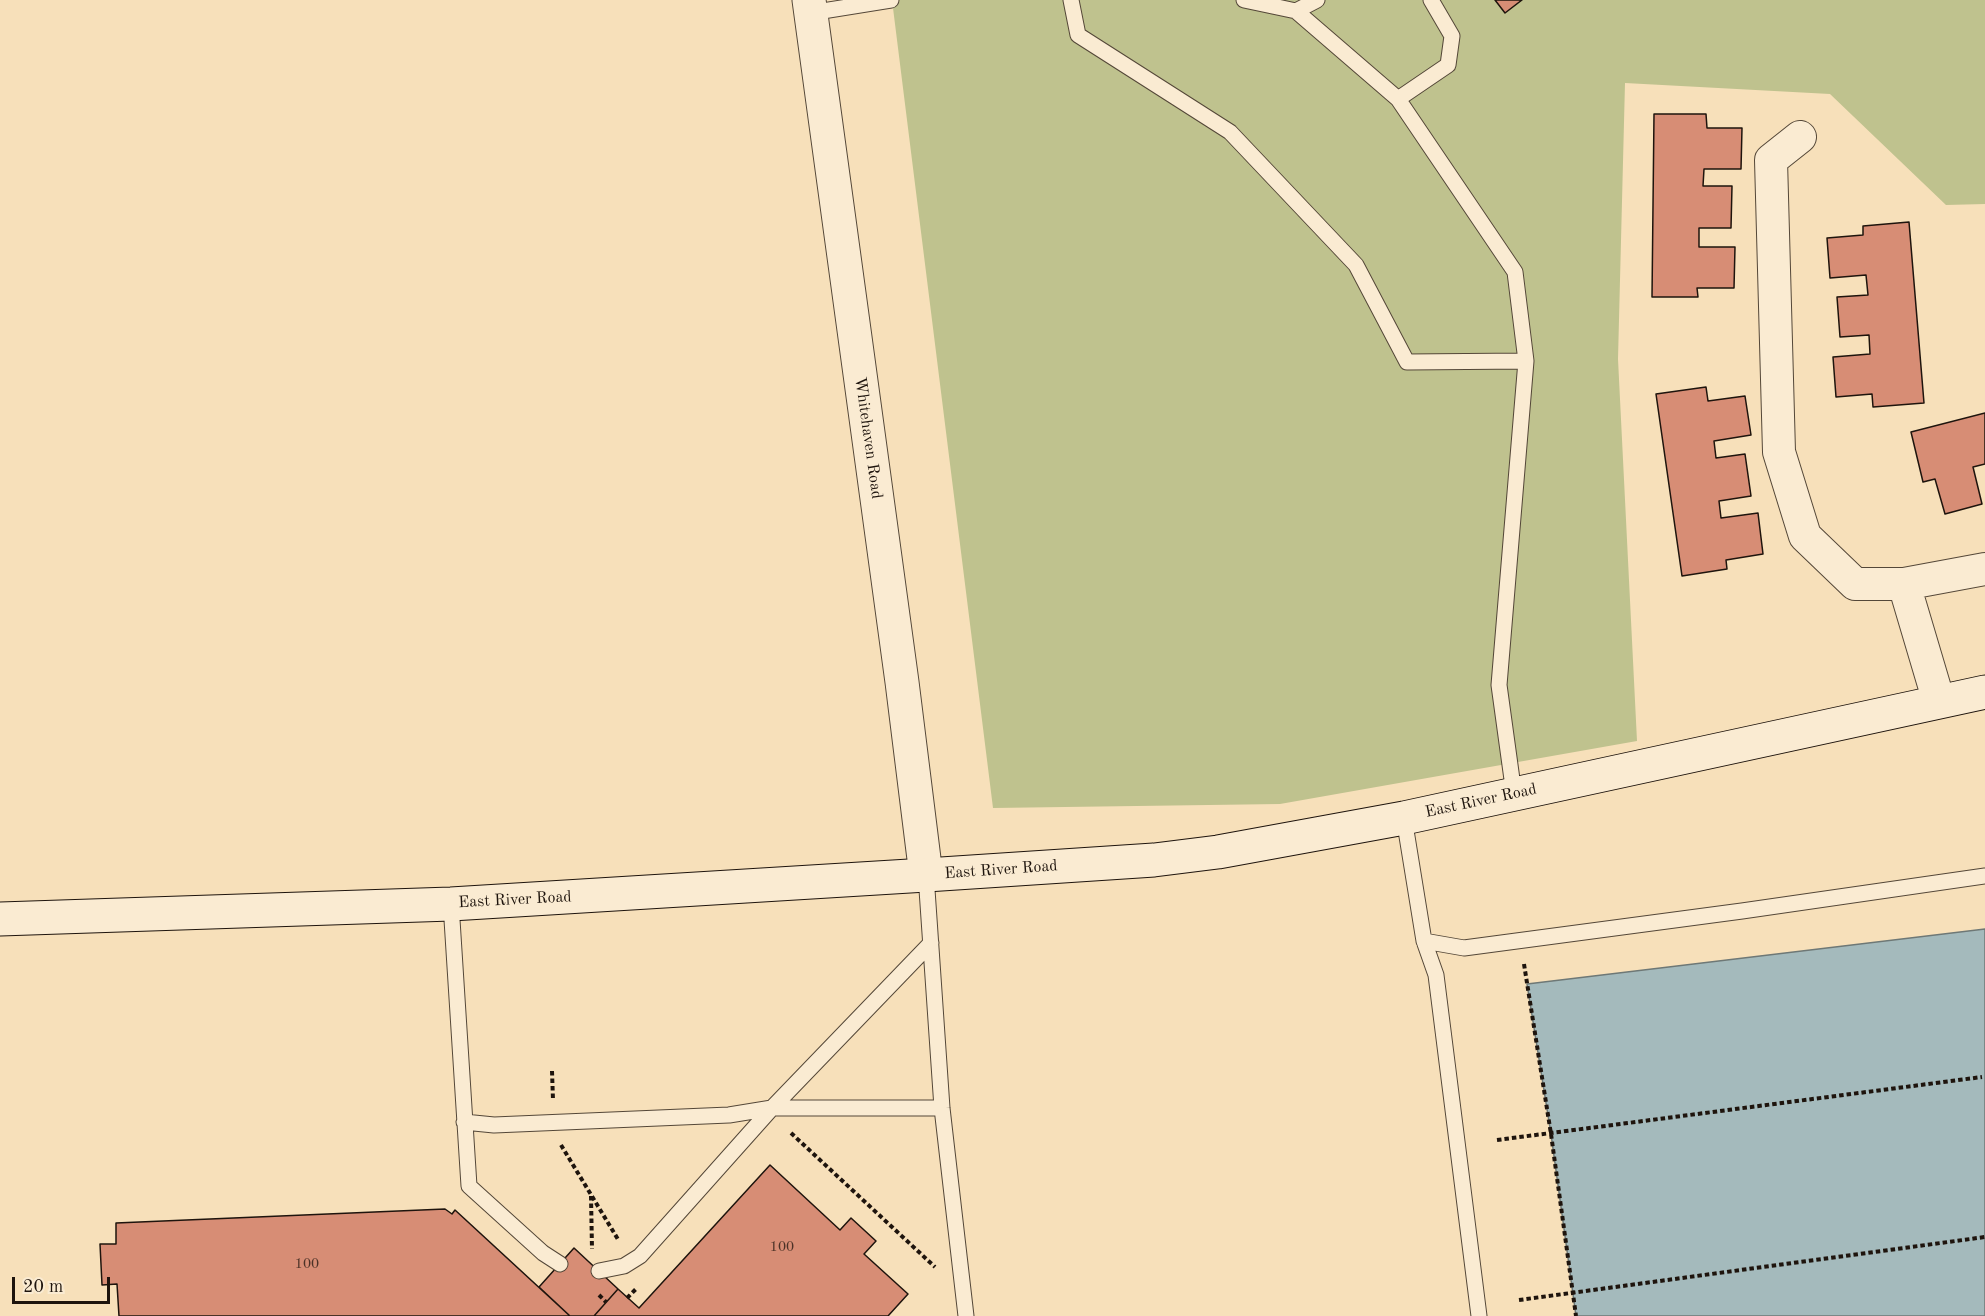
<!DOCTYPE html>
<html>
<head>
<meta charset="utf-8">
<style>
  body { margin:0 }
  #map { position:relative; width:1985px; height:1316px; overflow:hidden; background:#f7e0ba; font-family:"Old Standard TT",serif }
  canvas { display:block }
  .scale { position:absolute; left:12px; top:1277px; width:98px; height:27px; box-sizing:border-box; border:3px solid #1e140d; border-top:0; padding-left:8px; font-size:18px; line-height:21px; white-space:nowrap; color:#1e140d; -webkit-text-stroke:4px #faebd2; paint-order:stroke }
</style>
</head>
<body>
<div id="map">
<canvas width="1985" height="1316"></canvas>
<div class="scale">20 m</div>
</div>
<script>
const context = document.querySelector('canvas').getContext('2d');
context.lineJoin = 'round';
function fillPath(path, color) {
  context.fillStyle = color;
  context.fill(path, 'evenodd');
}
function stroke(path, color, width, dash) {
  context.strokeStyle = color;
  context.lineWidth = width;
  context.lineCap = dash ? 'butt' : 'round';
  context.setLineDash(dash || []);
  context.stroke(path);
}
function write(font, color, halo, rows, align = 'center') {
  context.font = font + ' "Old Standard TT",serif';
  context.lineWidth = 6;
  context.setLineDash([]);
  context.textBaseline = 'middle';
  context.strokeStyle = halo;
  context.fillStyle = color;
  for (const [text, x, y, turn = 0] of rows) {
    context.save();
    context.translate(x, y);
    context.rotate((+turn || 0) * Math.PI / 180);
    context.textAlign = isNaN(turn) ? turn : align;
    if (halo) context.strokeText(text, 0, 0);
    context.fillText(text, 0, 0);
    context.restore();
  }
}
const green = new Path2D(`
  M892,0H1985V204L1946,205L1830,94L1625,83L1618,359L1637,741L1280,804L993,808Z`);
const water = new Path2D(`
  M1985,929V1316H1576L1551,1134L1527,984Z`);
const building = new Path2D(`
  M1495,0H1522L1505,13Z
  M1654,114H1706L1707,128H1742L1741,169H1704L1703,186H1732L1731,228H1699V247H1735L1734,288H1697L1698,297H1652Z
  M1909,222L1924,403L1873,407L1872,394L1836,397L1833,357L1870,354L1869,335L1840,337L1837,297L1868,295L1866,275L1830,278L1827,238L1863,235V226Z
  M1706,387L1708,401L1745,396L1751,435L1714,441L1716,458L1745,454L1751,496L1719,501L1721,518L1758,513L1763,554L1726,560L1727,569L1682,576L1656,394Z
  M1985,413V464L1973,467L1982,504L1945,514L1935,479L1923,482L1911,432Z
  M770,1165L840,1230L851,1218L876,1241L864,1254L908,1294L888,1316H594L618,1289L639,1308Z
  M445,1209L452,1214L455,1210L570,1316H119L117,1284L102,1285L100,1244H116V1223Z
  M574,1248L618,1289L594,1316H570L539,1287Z`);
const path = new Path2D(`
  M1524,964L1551,1134L1576,1316
  M552,1071L553,1100
  M791,1133L935,1267
  M1497,1140L1982,1077
  M561,1145L619,1241
  M591,1196L592,1249
  M599,1295L606,1302
  M627,1298L637,1288
  M1519,1300L1985,1237`);
const service = new Path2D(`
  M1071,0L1078,35L1230,132L1356,265L1407,362L1526,361
  M1244,0L1296,11L1398,99L1515,272L1526,361L1499,685L1514,794
  M1296,11L1317,0
  M810,13L891,0
  M1398,99L1448,65L1452,36L1431,0
  M1404,818L1424,941L1464,948L1742,911L1985,876
  M926,875L942,1108L966,1316
  M451,904L469,1186L543,1253L560,1264
  M1424,941L1436,975L1479,1316
  M464,1122L494,1125L729,1115L772,1108H942
  M599,1271L624,1266L640,1256L772,1108L931,943`);
const minor = new Path2D(`
  M1800,137L1771,160L1779,452L1805,536L1855,584H1904L1985,569
  M1904,584L1939,702`);
const tertiary = new Path2D(`
  M809,0L902,682L926,875`);
const secondary = new Path2D(`
  M0,919L451,904L926,875L1154,860L1218,852L1404,818L1985,692`);
const numberNames = [
  ["100",782,1247],
  ["100",307,1264]
];
const streetNames = [
  ["Whitehaven Road",868,438,82],
  ["East River Road",1481,801,-12],
  ["East River Road",1001,870,-4],
  ["East River Road",515,900,-3]
];
fillPath(green, '#bfc28e');
fillPath(water, '#a4babc');
stroke(water, '#6e7876', 1.5);
fillPath(building, '#d78d75');
stroke(building, '#1e140d', 1.5);
stroke(service, '#544738', 17);
stroke(minor, '#544738', 34);
stroke(tertiary, '#544738', 35);
stroke(secondary, '#1e140d', 35);
stroke(path, '#1e140d', 4, [4.5, 3]);
stroke(service, '#faebd2', 15);
stroke(minor, '#faebd2', 32);
stroke(tertiary, '#faebd2', 33);
stroke(secondary, '#faebd2', 33);
write('14px', '#4c3227', null, numberNames);
write('16px', '#1e140d', '#faebd2', streetNames);
</script>
</body>
</html>
